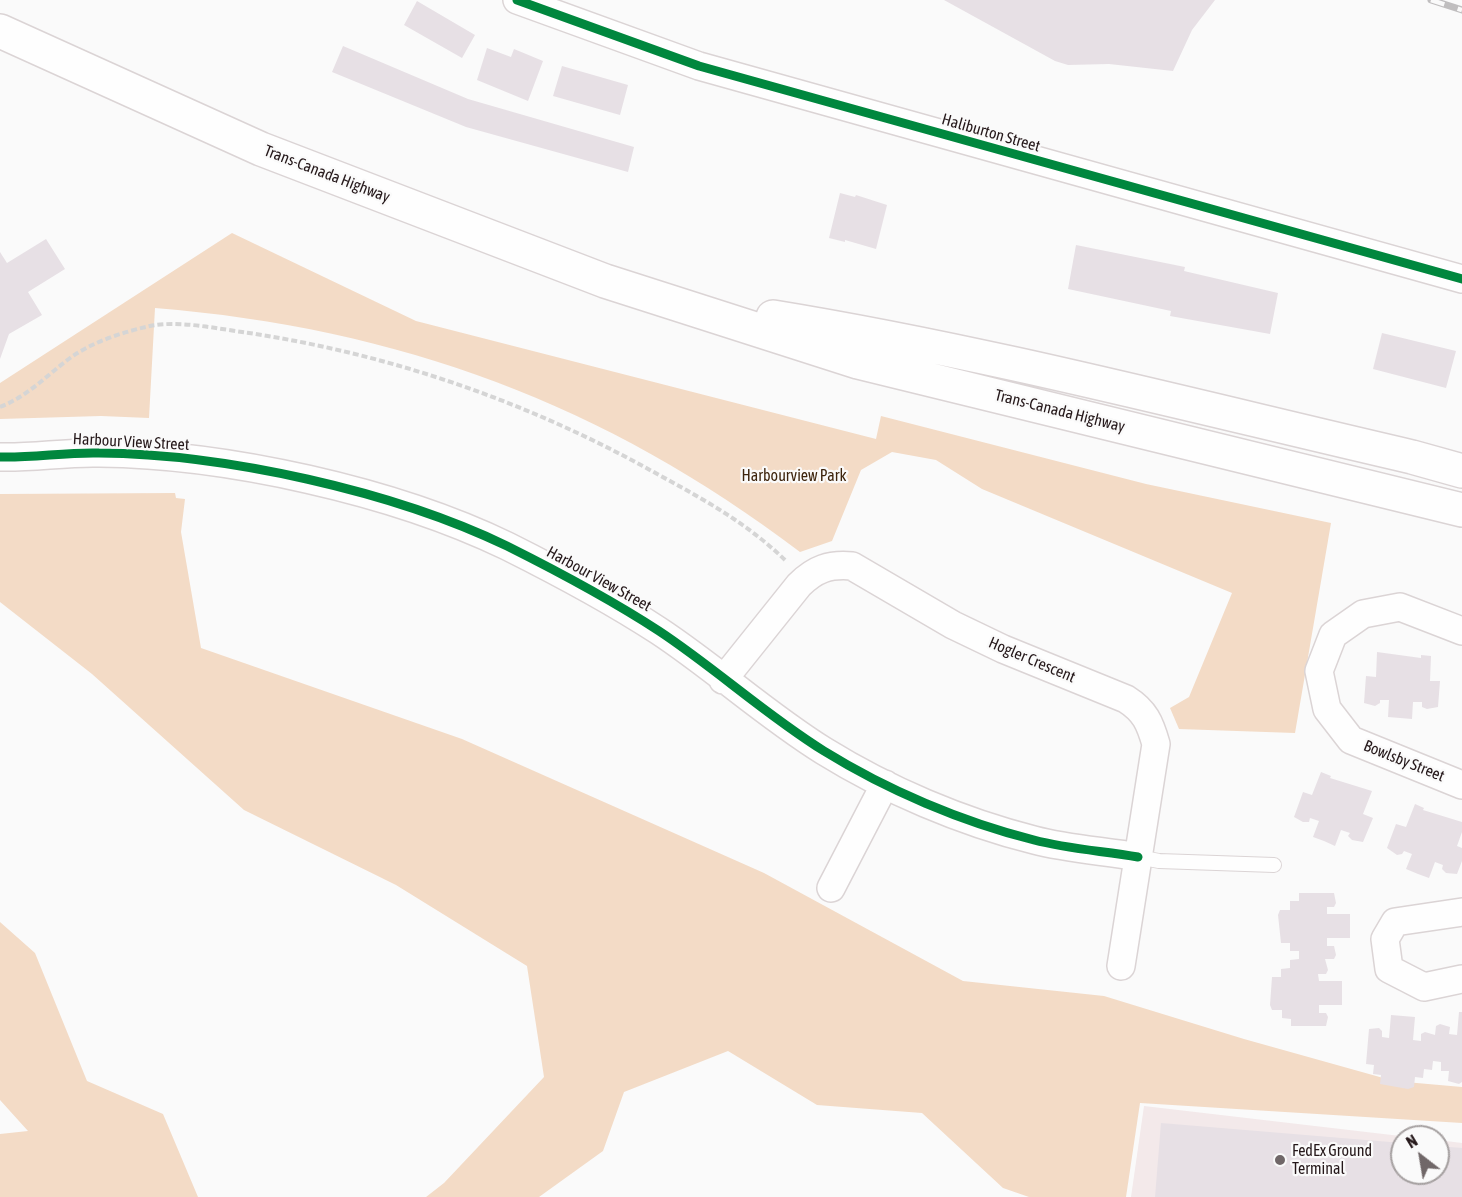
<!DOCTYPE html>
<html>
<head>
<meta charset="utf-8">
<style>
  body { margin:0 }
  #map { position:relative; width:1462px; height:1197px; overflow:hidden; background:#fafafa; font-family:"Asap Condensed",sans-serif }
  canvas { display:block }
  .north { position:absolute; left:1390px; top:1125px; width:60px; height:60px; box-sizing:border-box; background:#fafafa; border:2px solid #a5a0a0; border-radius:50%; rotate:329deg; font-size:16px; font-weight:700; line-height:24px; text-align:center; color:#25181a }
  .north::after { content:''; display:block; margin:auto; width:21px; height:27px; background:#706768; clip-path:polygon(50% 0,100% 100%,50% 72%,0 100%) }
</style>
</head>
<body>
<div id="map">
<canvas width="1462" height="1197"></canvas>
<div class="north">N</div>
</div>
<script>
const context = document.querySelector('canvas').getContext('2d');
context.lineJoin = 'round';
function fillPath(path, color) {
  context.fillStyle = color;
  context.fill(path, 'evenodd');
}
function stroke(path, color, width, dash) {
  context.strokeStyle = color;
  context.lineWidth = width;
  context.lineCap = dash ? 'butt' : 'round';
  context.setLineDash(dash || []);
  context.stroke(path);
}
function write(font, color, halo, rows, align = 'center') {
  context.font = font + ' "Asap Condensed",sans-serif';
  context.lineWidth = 4.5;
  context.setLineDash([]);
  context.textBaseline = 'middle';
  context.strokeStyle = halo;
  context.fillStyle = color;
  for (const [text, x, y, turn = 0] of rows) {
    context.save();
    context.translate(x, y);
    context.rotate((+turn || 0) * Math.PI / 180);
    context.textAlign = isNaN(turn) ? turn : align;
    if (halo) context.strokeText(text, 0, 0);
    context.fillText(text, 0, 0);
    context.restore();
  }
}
const built = new Path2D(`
  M1144,1106L1409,1137H1402V1173H1438V1140L1462,1143V1197H1131Z`);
const green = new Path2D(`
  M232,233L416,321L876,439L881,416L1146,484L1331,523L1295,733L1179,729L1170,708L1189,697L1232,593L982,489L936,460L892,452L861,470L832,541L800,552C605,404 400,328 155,308L149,418L101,416L0,419V383Z
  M175,493L176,498L185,499L181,532L201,648L462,739L764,873L963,981L1104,996L1244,1039L1394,1081L1462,1087V1123L1140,1103L1126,1197H1029L1003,1188L922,1113L817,1105L728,1051L624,1092L603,1151L539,1197H426L444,1183L544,1077L527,966L396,885L244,810L92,674L0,602V494Z
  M0,922L35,953L87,1081L163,1114L198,1197H0V1134L28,1131L0,1100Z`);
const building = new Path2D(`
  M944,0H1215L1192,30L1173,71L1109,64L1068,65L1055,61Z
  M417,1L475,35L462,58L404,25Z
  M343,46L468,99L634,147L628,172L466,127L332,72Z
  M487,48L511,57L514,49L543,61L528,101L477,80Z
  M562,66L628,85L620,115L553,96Z
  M840,193L855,197L856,195L887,205L876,249L845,240V242L829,238Z
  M46,239L65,269L28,292L42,315L9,334L0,359V252L7,263Z
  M1076,245L1185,267L1184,271L1278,293L1270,334L1170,316L1171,311L1068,289Z
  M1382,333L1456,351L1446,388L1373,369Z
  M1377,652L1421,658V655L1431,656L1430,681H1440L1438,707L1427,709L1422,707V702H1413L1412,719L1388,717L1389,700H1380V703L1375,706L1364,703L1366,676L1376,677Z
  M1321,772L1331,776L1330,778L1372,791L1363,814L1373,818L1363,842L1352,840L1348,836L1350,833L1341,830L1335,846L1324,841L1313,837L1319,821L1310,818L1309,822H1303L1294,817L1303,792L1312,795Z
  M1415,804L1424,808L1423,810L1462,822V832L1457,846L1462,848V861L1457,874L1446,873L1442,869L1443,865L1435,862L1429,878L1418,874L1406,869L1412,854L1404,851L1402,854L1397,855L1387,848L1396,824L1406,827Z
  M1299,893H1334L1336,903L1334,907H1327V914H1350V938H1327V946H1334L1336,955L1334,959H1325L1328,970L1326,974H1318L1319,981H1342V1005H1319V1013H1326L1328,1017L1326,1026H1291V1019L1282,1018V1010H1272L1270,1005L1272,977H1281V969L1290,968V960L1299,959V951H1290V943H1281L1278,915L1280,910H1290V901H1299Z
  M1459,1012H1462V1082L1459,1084L1448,1081L1449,1071H1441V1062L1433,1061L1432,1070L1424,1069L1423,1078L1415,1077L1414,1087L1408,1089L1380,1084L1381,1075L1373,1074L1374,1065L1366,1064L1369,1029L1379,1028L1382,1031V1037L1389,1038L1391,1015L1415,1017L1413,1040L1421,1041V1034L1425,1032L1435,1035L1436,1026L1440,1024L1450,1027L1449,1034L1457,1035Z
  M1161,1123L1402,1143V1173H1438V1146L1462,1148V1197H1155Z`);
const path = new Path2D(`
  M0,407C28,396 46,376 70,358C92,342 123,332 150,326C180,320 218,329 249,333C394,355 531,403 659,475C705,500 748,524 786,561`);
const lane = new Path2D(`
  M1138,857L1159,861L1274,865`);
const street = new Path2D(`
  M517,0L699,66L1462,279
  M0,457C33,458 66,452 99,453C226,454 393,491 507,546C559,572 610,599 659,631C715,668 766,715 824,751C887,790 962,822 1034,840C1068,849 1104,851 1138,857
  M1462,631L1400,607L1363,614L1333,635L1319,671L1327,709L1351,740L1462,785
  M723,680L799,585C815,569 829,564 852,566L953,625L1003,649L1126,699C1145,711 1150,723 1156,744L1121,966
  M831,888L885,784
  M1462,912L1395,922L1385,939L1389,969L1424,987L1462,979`);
const highway = new Path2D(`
  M0,31L261,149L605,281L858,362L1462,510
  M773,317C988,352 1200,408 1412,457L1462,471`);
const rail = new Path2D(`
  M1431,0L1462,10`);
const cycleway = new Path2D(`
  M517,0L699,66L1462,279
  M0,457C33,458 66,452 99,453C226,454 393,491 507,546C559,572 610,599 659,631C715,668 766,715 824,751C887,790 962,822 1034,840C1068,849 1104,851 1138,857`);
const markers = [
  [1280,1160,6,"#706768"]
];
const streetNames = [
  ["Haliburton Street",991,133,16],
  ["Trans-Canada Highway",327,174,21],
  ["Trans-Canada Highway",1060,411,14],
  ["Harbour View Street",131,442,3],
  ["Harbour View Street",599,579,29],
  ["Hogler Crescent",1032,660,23],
  ["Bowlsby Street",1404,761,22]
];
const parkNames = [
  ["Harbourview Park",794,476]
];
const poiNames = [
  ["FedEx Ground",1292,1151],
  ["Terminal",1292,1169]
];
fillPath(built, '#f3e9ea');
fillPath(green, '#f3dbc6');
fillPath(building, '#e7e0e5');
stroke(lane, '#dbd4d5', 16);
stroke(street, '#dbd4d5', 30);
stroke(highway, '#dbd4d5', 36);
stroke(path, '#d5d5d5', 4, [6, 3]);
stroke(lane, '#fefefe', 14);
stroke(street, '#fefefe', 27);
stroke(highway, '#fefefe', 33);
stroke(rail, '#c0bebf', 7);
stroke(rail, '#fafafa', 4.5, [14]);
stroke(cycleway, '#00873e', 9);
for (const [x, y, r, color] of markers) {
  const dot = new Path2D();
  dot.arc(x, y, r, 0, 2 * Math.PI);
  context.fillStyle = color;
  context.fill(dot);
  stroke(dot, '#fafafa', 2);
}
write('16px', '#25181a', '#fafafa', streetNames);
write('16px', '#3d240d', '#fafafa', parkNames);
write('16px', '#25181a', '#fafafa', poiNames, 'left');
</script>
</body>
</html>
